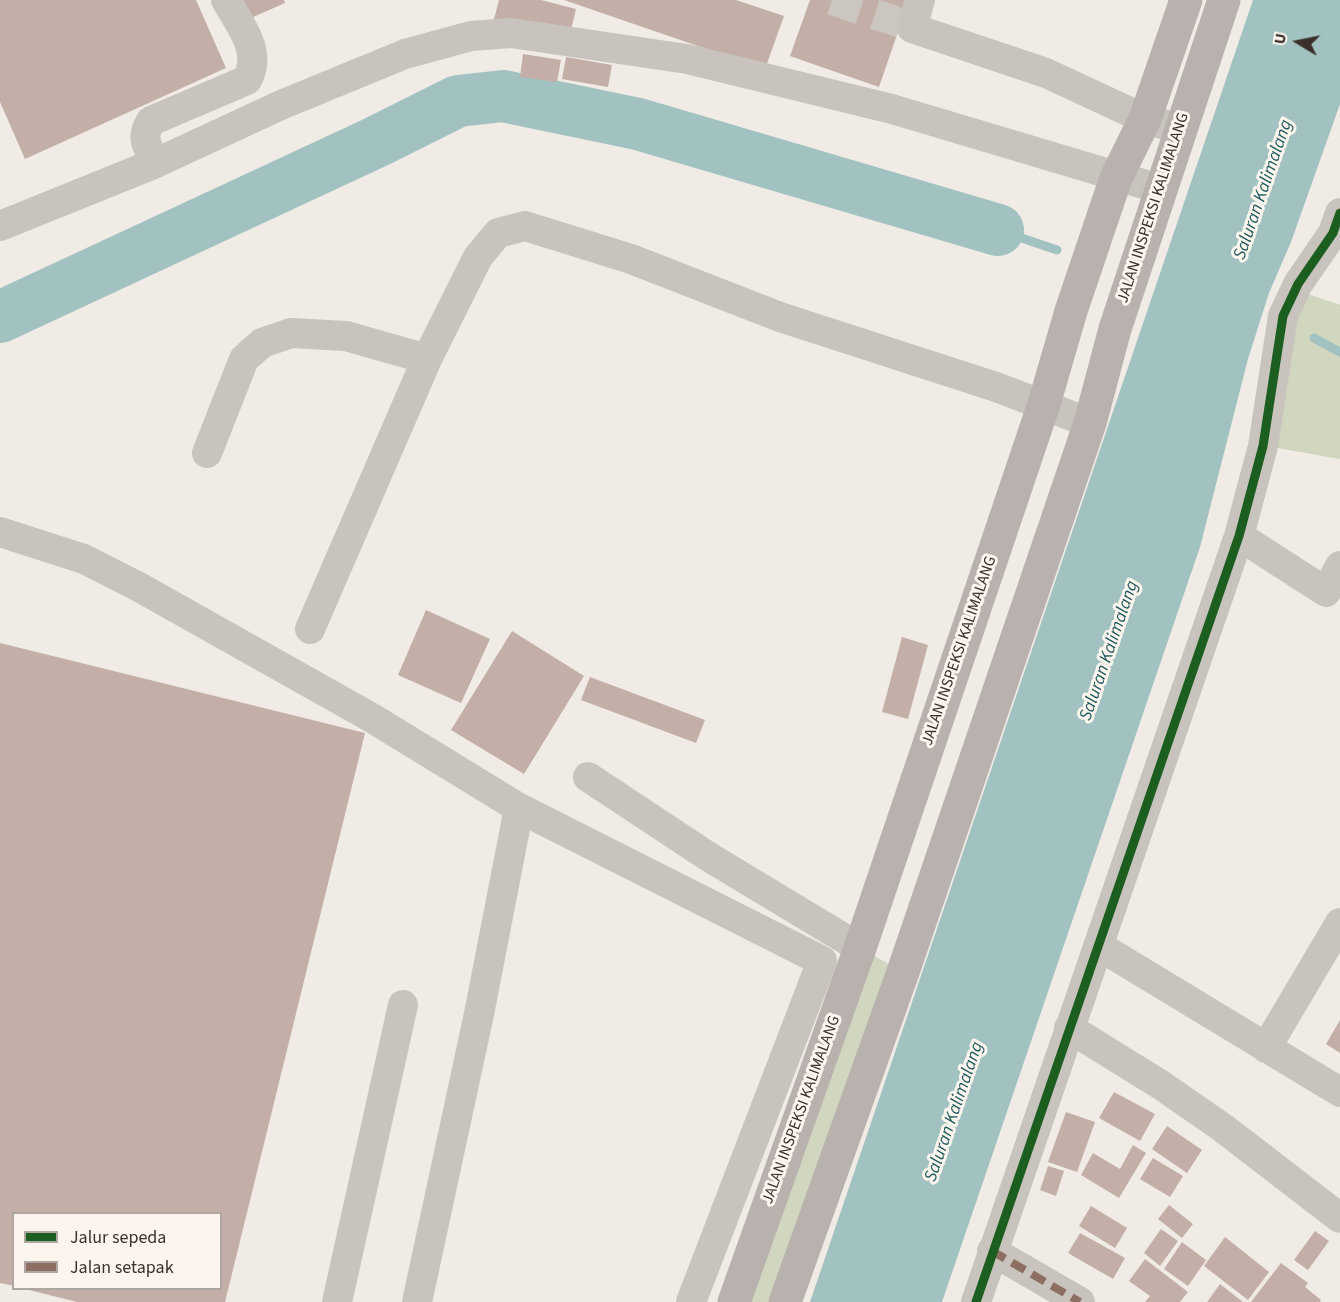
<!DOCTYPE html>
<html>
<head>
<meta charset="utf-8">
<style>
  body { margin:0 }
  #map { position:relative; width:1340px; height:1302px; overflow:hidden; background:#f0ebe5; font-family:"Source Sans 3",sans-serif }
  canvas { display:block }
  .legend { position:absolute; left:12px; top:1212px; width:210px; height:78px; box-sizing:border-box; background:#fbf5ee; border:2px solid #aea6a0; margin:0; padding:8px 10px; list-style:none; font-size:18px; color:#3b302b }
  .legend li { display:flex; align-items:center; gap:12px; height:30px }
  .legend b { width:30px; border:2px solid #aea6a0 }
  .north { position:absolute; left:1268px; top:12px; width:60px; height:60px; -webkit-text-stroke:4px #fbf5ee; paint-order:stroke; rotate:280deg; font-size:16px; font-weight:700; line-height:24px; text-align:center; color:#3b302b }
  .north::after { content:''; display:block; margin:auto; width:21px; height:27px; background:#3b302b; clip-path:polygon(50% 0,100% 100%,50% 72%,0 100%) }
</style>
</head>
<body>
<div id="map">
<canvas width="1340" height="1302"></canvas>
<ul class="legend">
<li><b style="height:8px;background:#1b5e20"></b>Jalur sepeda</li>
<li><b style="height:8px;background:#8d6e63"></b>Jalan setapak</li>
</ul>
<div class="north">U</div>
</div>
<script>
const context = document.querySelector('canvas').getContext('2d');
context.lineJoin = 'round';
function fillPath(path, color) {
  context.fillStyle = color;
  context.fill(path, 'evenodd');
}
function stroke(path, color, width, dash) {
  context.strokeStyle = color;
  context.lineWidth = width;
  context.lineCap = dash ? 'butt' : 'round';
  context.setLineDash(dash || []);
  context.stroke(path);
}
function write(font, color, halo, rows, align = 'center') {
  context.font = font + ' "Source Sans 3",sans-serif';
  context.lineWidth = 6;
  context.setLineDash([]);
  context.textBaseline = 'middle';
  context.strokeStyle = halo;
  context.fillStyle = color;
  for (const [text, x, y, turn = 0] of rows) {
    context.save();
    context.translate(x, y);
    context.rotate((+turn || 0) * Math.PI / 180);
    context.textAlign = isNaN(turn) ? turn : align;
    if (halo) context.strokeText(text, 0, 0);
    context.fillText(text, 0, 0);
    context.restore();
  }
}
const green = new Path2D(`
  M1299,291L1340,305V459L1266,446Z
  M860,948L903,972L784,1302H734Z`);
const water = new Path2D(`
  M1253,0H1340V104L1291,242L1269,293L1248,359L1200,547L942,1302H810Z`);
const stream = new Path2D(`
  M998,230L1057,250
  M1314,338L1340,352`);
const river = new Path2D(`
  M0,317L376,142L458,101L503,96L638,124L998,230`);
const building = new Path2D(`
  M0,0H196L226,68L25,159L0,102Z
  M235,0H284L285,3L244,21Z
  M499,0H541L576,9L569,38L494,19Z
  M564,0H736L784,16L765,69Z
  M810,0H909L879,87L790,56Z
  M523,54L561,60L557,82L520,77Z
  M566,57L612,65L608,87L562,79Z
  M426,610L490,639L461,703L398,675Z
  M512,631L584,676L524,774L451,730Z
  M902,637L928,645L908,719L882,712Z
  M0,643L365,733L225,1302H77L25,1289L220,1288V1214H14V1286L0,1283Z
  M590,677L705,720L696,743L581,700Z
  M1340,1020V1053L1326,1044Z
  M1114,1092L1155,1114L1140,1141L1099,1118Z
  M1066,1112L1095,1122L1077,1172L1048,1162Z
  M1167,1126L1202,1150L1187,1173L1152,1149Z
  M1133,1145L1146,1153L1119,1198L1081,1175L1093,1153L1120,1169Z
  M1153,1158L1183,1176L1170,1197L1140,1179Z
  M1048,1166L1064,1171L1056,1196L1040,1190Z
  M1169,1205L1193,1224L1182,1238L1158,1219Z
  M1091,1206L1127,1228L1115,1248L1079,1226Z
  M1161,1229L1178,1241L1160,1266L1144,1253Z
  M1315,1231L1329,1241L1308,1270L1294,1260Z
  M1080,1233L1125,1258L1113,1279L1068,1253Z
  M1225,1237L1269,1272L1248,1300L1204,1266Z
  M1182,1242L1206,1260L1188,1286L1164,1269Z
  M1145,1259L1188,1292L1180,1302H1145L1150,1296L1129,1281Z
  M1281,1263L1308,1283L1305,1287L1321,1300L1320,1302H1251Z
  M1220,1284L1243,1302H1207Z`);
const minorTunnel = new Path2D(`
  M832,0L901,23`);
const minor = new Path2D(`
  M920,0L912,28L1046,73L1145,119L1180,129
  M156,163C147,146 140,138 151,121L247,80C263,52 240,25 226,0
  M0,226L156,163L281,105L405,54L471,36L511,33L687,59L892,109L1160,189
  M207,453L244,359L262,343L291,333L346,336L427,359L478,257L498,233L525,226L631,259L780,317L996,387L1090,423
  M0,532L84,559L139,587L372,718L519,808L822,961L691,1302
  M1239,536L1326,592L1340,566
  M310,629L427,359
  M588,777L709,857L860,948
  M1099,946L1340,1092
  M1069,1028L1161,1085L1223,1128L1340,1218
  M1266,1048L1340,923
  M992,1251L1080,1302
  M337,1302L403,1005
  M417,1302L479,1014L519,808
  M976,1302L1239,536L1263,446L1283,316L1298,284L1333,233L1340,213`);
const major = new Path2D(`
  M734,1302L860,948L1044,404L1071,311L1116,178L1145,119L1186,0
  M785,1302L903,972L1090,423L1115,329L1224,0`);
const quiet = new Path2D(`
  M992,1251L1080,1302`);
const cycleway = new Path2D(`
  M976,1302L1239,536L1263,446L1283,316L1298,284L1333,233L1340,213`);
const streetNames = [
  ["JALAN INSPEKSI KALIMALANG",1154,208,-72],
  ["JALAN INSPEKSI KALIMALANG",960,651,-71],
  ["JALAN INSPEKSI KALIMALANG",802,1110,-70]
];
const waterNames = [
  ["Saluran Kalimalang",1264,190,-71],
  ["Saluran Kalimalang",1110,651,-71],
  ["Saluran Kalimalang",955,1112,-71]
];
fillPath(green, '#d1d6bf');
fillPath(water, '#a1c2c1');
stroke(stream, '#a1c2c1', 9);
stroke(river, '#a1c2c1', 52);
fillPath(building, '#c3afa7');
stroke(minorTunnel, '#ccc6c0', 30, [30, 15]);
stroke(minor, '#c9c3be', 30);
stroke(major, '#b8b1ad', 33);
stroke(quiet, '#8d6e63', 8, [15, 8]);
stroke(cycleway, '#1b5e20', 9);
write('16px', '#3b302b', '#fbf5ee', streetNames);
write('italic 18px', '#1f5a5e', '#fbf5ee', waterNames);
</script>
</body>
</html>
